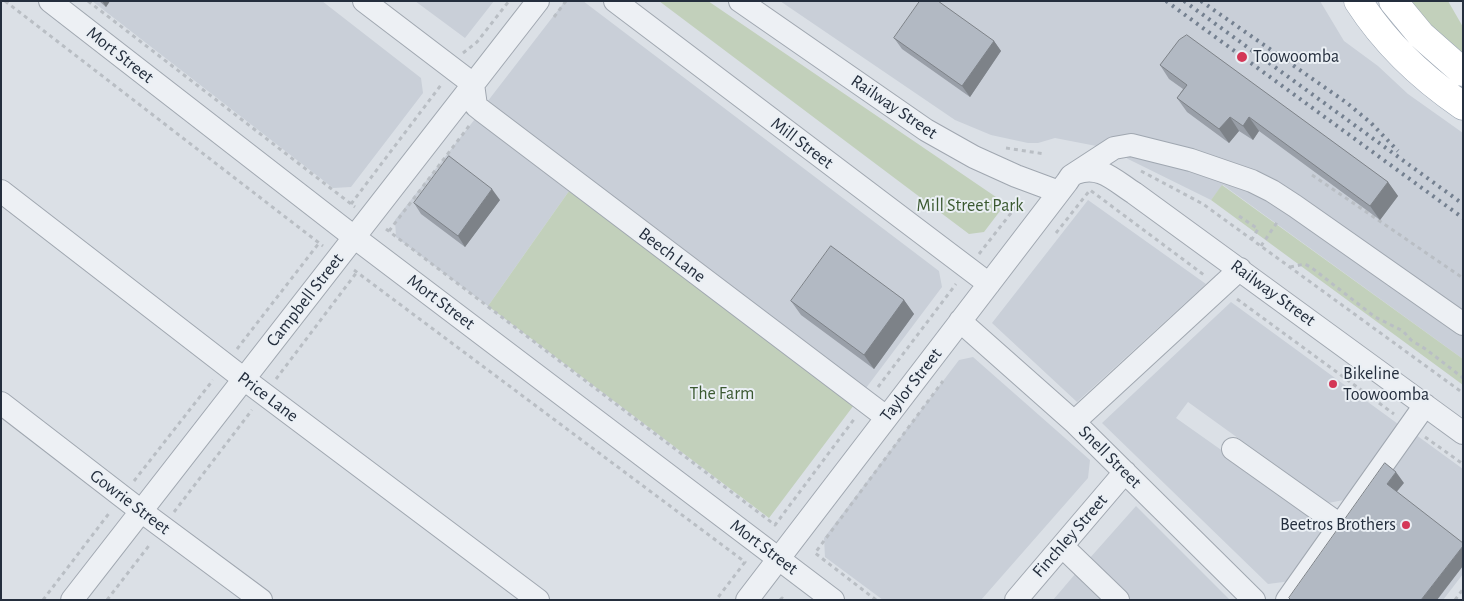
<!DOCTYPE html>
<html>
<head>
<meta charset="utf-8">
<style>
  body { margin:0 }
  #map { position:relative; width:1464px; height:601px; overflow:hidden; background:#dbe0e6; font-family:"Alegreya Sans",sans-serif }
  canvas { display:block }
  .frame { position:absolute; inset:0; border:2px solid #242e3d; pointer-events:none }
</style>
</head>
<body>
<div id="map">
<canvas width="1464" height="601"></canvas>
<div class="frame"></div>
</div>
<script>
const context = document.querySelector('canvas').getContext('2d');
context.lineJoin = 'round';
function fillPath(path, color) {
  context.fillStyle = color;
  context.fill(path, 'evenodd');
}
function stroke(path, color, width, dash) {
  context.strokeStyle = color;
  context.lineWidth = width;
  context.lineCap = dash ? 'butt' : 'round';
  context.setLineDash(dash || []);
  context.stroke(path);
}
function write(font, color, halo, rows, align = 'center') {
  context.font = font + ' "Alegreya Sans",sans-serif';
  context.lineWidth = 4;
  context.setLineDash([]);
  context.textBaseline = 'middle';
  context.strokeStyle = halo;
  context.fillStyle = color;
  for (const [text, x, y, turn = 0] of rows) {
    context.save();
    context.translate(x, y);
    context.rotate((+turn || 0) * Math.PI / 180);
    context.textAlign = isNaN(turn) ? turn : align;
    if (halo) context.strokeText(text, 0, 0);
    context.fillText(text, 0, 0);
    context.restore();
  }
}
const built = new Path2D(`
  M92,1H322L421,78L423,93L351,187L333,188Z
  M415,1H494L465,38Z
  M565,1H583L939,271L942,287L863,392L484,106Z
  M780,1H1320L1344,41L1378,66L1408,94L1463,133V359L1223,185L1211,200L1128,159L1117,150L1055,138L1038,143H1028L991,135L955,120Z
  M475,119L569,191L488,306L396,237L395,220Z
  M1088,200L1206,284L1077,402L992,323Z
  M1231,302L1398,424L1344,500L1328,503L1188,402L1176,418L1326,524L1291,581L1268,584L1102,423Z
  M973,357L1090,460L1088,478L981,600H883L825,557L824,538L959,360Z
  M1412,432L1463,469V574L1443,600H1291Z
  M1136,506L1230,600H1131L1089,559Z
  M1076,573L1103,600H1053Z`);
const green = new Path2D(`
  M659,1H708L996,197L1000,211L984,232L969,234Z
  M1410,1H1448L1463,27V53L1431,25Z
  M1222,185L1463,359V385L1211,200Z
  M569,191L854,405L769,518L488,306Z`);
const path = new Path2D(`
  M5,1L323,246
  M88,1L355,207
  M554,17L566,1
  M463,53L477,42L509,1
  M1006,148L1045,154
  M1141,171L1203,204L1463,393
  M1312,175L1463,278
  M351,204L441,85
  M1239,216L1258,229L1252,239
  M386,229L775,525L855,418
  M389,231L469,126
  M1056,233L1090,190L1204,275
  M1261,246L1278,221
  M979,254L1018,204
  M1290,267L1305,264L1312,268L1375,317L1403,331L1411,340L1427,350L1463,378
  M354,270L745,562L716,600
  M1237,299L1394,414
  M237,349L319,243
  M276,379L357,272
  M878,387L956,284
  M1425,437L1463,464
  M134,481L213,380
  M174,512L252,410
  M43,600L110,512
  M107,600L151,543
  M780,600L782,598L785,600
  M876,600L815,553L943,381
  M1455,600L1463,589`);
const minor = new Path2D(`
  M50,1L354,237L833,600
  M364,1L473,84L476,106L481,110L886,417
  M615,1L989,284
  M740,1L926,130L974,157L1016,176L1059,192
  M1076,173C1100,164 1115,181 1134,193L1463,433
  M1,191L244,379L538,600
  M960,321L1074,422L1254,600
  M1,403L141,511L261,600
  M1074,422L1240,269
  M1233,449L1340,525
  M1062,546L1118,600
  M72,600L538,1
  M747,600L1067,182L1071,176L1114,148L1131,145L1191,160L1252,181L1272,191L1295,206L1463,324
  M1016,600L1125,472
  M1287,600L1425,405`);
const major = new Path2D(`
  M1358,1C1385,43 1422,78 1463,106
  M1393,1L1421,35L1463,72`);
const rail = new Path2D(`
  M1166,1L1463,218
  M1184,1L1463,204
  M1201,1L1347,103L1371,123L1398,151`);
const wall = new Path2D(`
  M99,1H110L106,7Z
  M894,38L994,41L1001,51L970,97L902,49Z
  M1160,65L1388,182L1398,196L1380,220L1259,131L1253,140L1239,131L1229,143L1187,112L1177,98L1183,89L1169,79Z
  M500,200L465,247L421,214L414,203Z
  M904,300L914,314L874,369L801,315L791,301Z`);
const shadedWall = new Path2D(`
  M102,1H110L106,7Z
  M994,41L1001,51L970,97L962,86Z
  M1230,117L1239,131L1229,143L1219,129Z
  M1249,117L1259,131L1253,140L1243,126Z
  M1388,182L1398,196L1380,220L1370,206Z
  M492,189L500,200L465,247L458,236Z
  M904,300L914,314L874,369L864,355Z
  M1396,472L1404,483L1394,495L1387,484Z
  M1463,546V566L1437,600H1421Z`);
const building = new Path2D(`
  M920,1H938L994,41L962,86L894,38Z
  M1187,35L1388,182L1370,206L1249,117L1243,126L1230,117L1219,129L1177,98L1187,85L1160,65L1179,40Z
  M449,156L492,189L458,236L414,203Z
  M831,246L904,300L864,355L791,301Z
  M1385,463L1396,472L1387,484L1463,543V546L1421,600H1291L1289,598Z`);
const markers = [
  [1242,57,6,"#d43757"],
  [1333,384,5,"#d43757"],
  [1406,525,5,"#d43757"]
];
const streetNames = [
  ["Mort Street",120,55,38],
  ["Railway Street",894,107,34],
  ["Mill Street",802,143,37],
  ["Beech Lane",672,255,37],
  ["Railway Street",1273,293,36],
  ["Campbell Street",305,300,-52],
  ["Mort Street",441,302,37],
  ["Taylor Street",911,385,-52],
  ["Price Lane",268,397,37],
  ["Snell Street",1110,457,45],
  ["Gowrie Street",130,502,37],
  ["Finchley Street",1070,536,-49],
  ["Mort Street",764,547,37]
];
const poiNames = [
  ["Toowoomba",1253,57],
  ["Bikeline",1343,374],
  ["Toowoomba",1343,395],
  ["Beetros Brothers",1396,525,"right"]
];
const parkNames = [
  ["Mill Street Park",970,206],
  ["The Farm",722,394]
];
fillPath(built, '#c9cfd8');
fillPath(green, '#c2d0bb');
stroke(minor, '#a0a7b0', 24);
stroke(major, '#9aa5b2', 29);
stroke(path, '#b9bec4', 3, [4, 4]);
stroke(minor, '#edf0f4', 22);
stroke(major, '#fff', 28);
stroke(rail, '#748090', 4, [2.5, 5]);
fillPath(wall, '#999fa8');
fillPath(shadedWall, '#7d8288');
fillPath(building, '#b2b9c3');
stroke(building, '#7d8288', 1);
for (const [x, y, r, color] of markers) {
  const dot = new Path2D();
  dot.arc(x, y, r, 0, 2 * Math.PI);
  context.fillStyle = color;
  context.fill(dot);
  stroke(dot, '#eaeff4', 2);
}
write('18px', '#242e3d', '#eaeff4', streetNames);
write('18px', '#242e3d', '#eaeff4', poiNames, 'left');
write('18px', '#3b5931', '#eaeff4', parkNames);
</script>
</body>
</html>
